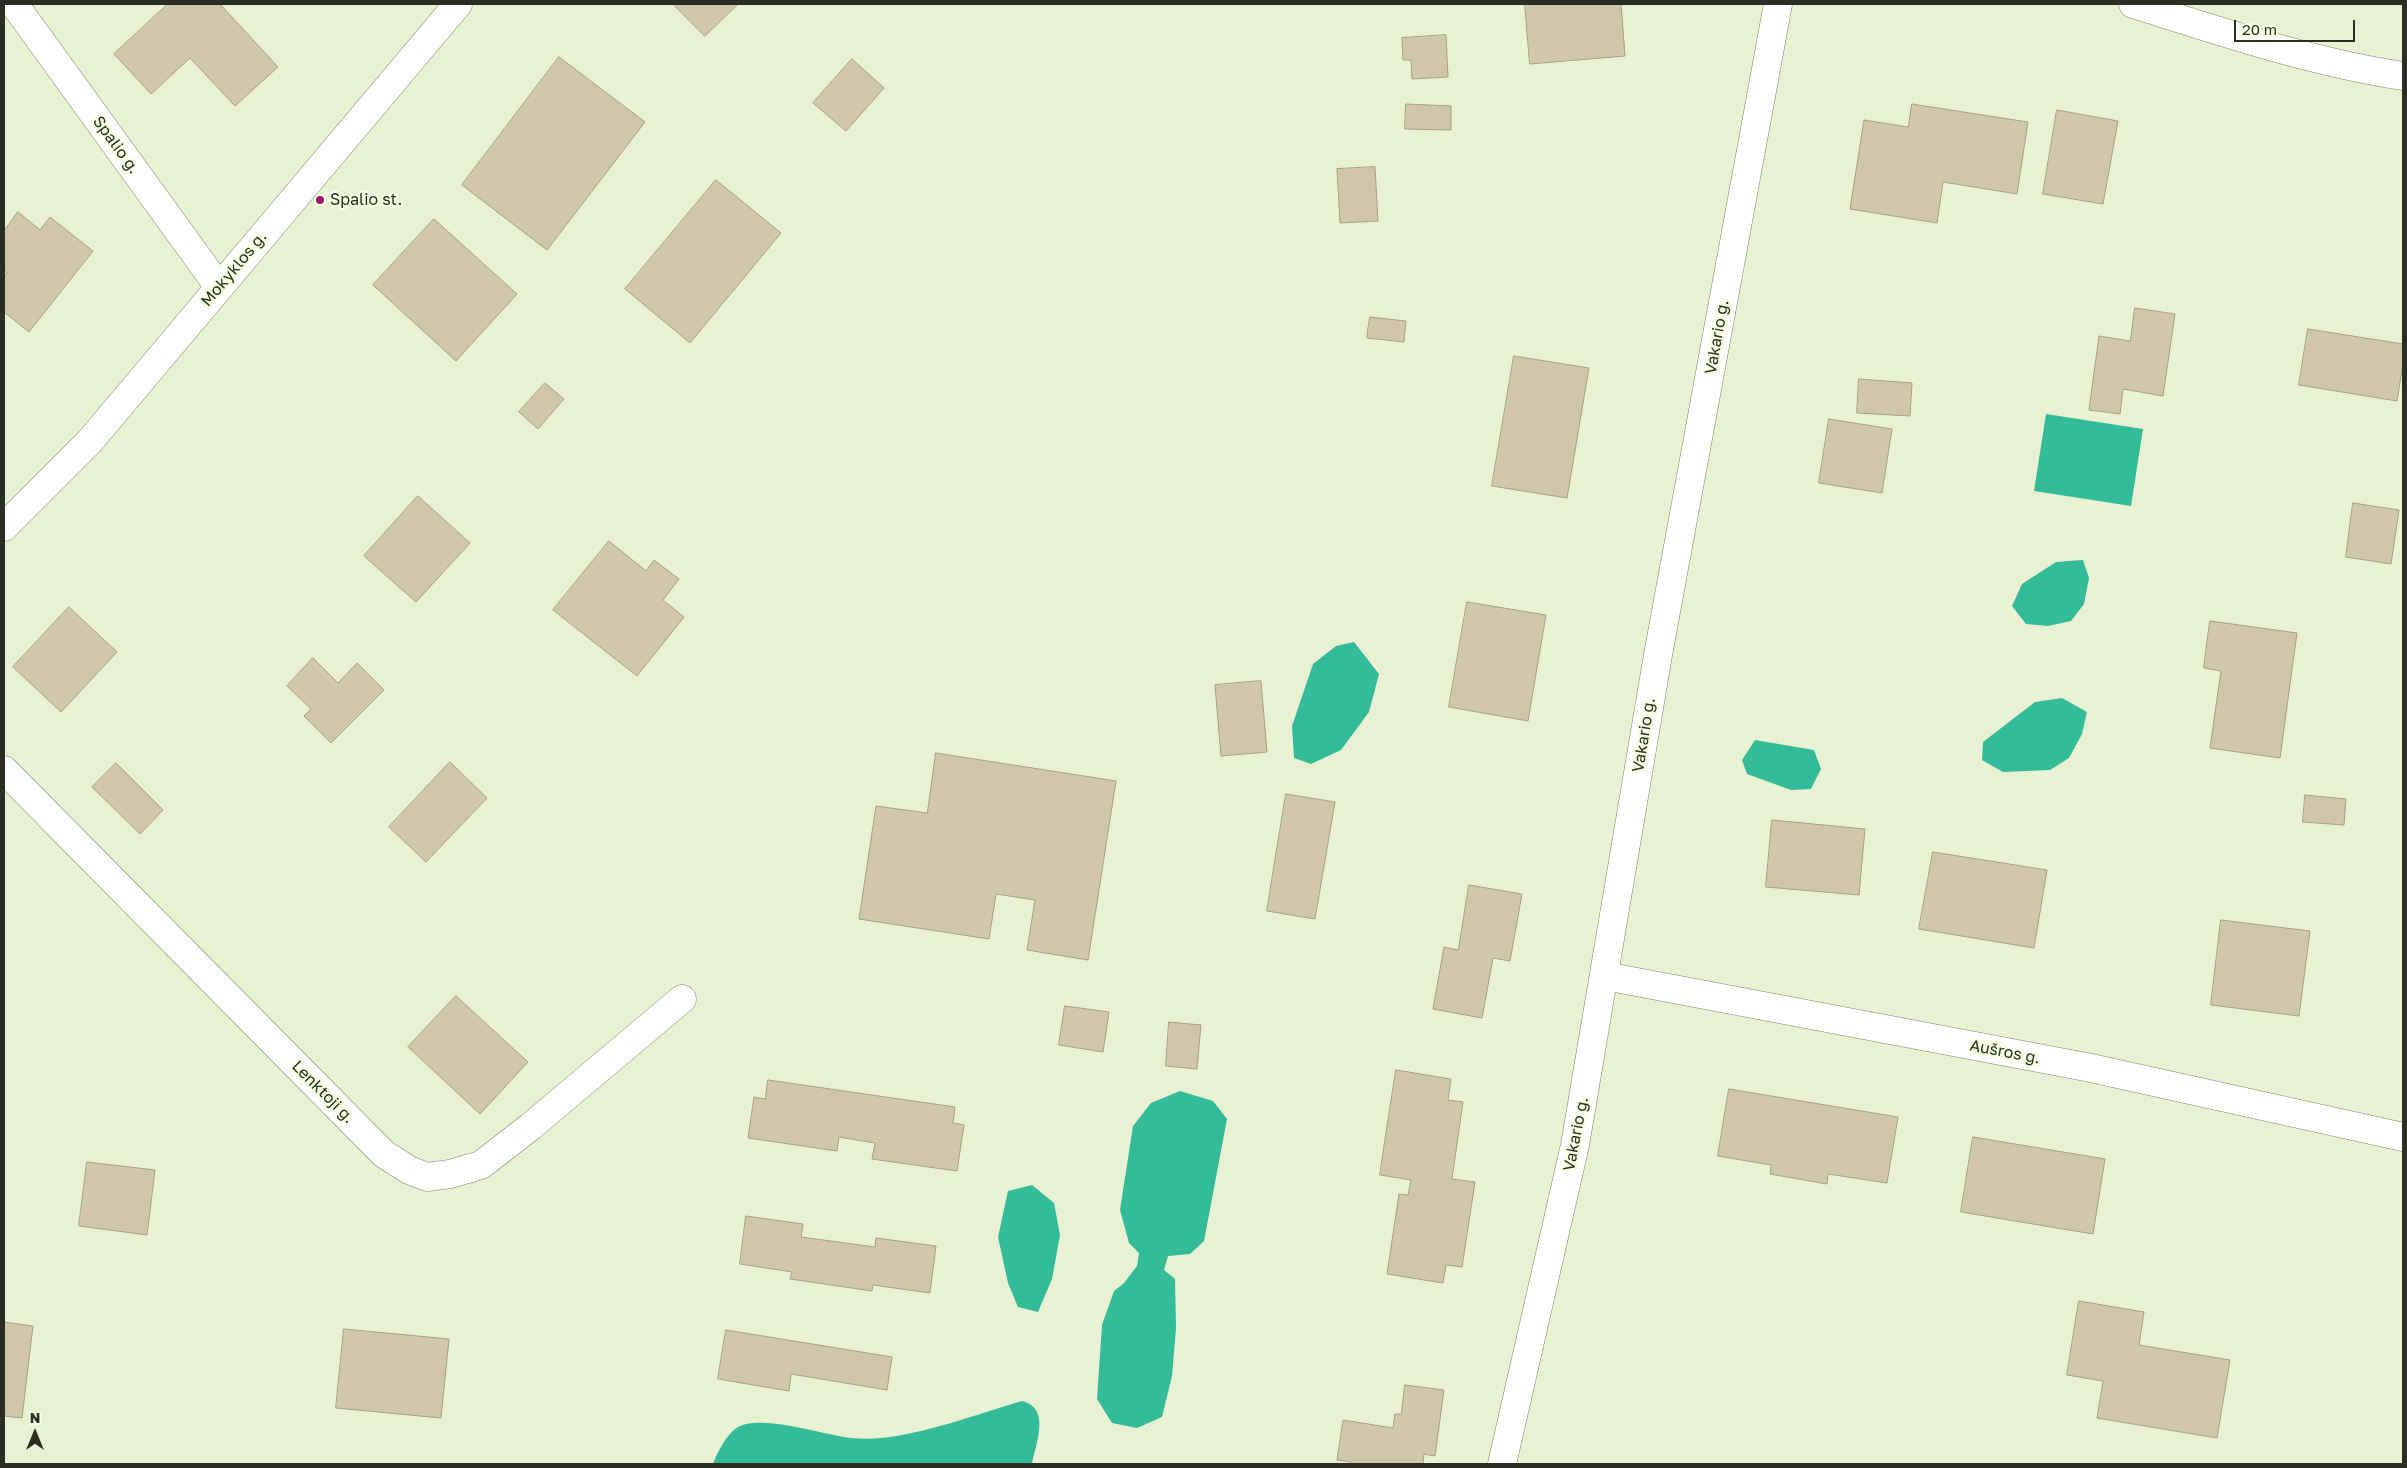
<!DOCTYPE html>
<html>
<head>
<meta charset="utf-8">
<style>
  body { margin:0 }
  #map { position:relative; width:2407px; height:1468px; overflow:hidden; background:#e9f1d3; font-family:"Golos Text",sans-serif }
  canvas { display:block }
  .frame { position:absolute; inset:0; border:5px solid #2b2e22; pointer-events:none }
  .north { position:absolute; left:10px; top:1408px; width:50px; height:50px; -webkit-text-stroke:4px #f6ffe0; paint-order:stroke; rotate:0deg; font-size:14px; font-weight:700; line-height:20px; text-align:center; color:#2b2e22 }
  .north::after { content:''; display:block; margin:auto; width:18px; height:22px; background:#2b2e22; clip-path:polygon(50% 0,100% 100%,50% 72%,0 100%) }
  .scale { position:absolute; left:2234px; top:20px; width:121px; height:22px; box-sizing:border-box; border:2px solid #2b2e22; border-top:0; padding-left:6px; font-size:15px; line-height:18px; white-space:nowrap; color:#2b2e22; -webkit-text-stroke:4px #f6ffe0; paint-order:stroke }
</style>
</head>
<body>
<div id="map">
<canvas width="2407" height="1468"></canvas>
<div class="frame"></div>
<div class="north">N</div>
<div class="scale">20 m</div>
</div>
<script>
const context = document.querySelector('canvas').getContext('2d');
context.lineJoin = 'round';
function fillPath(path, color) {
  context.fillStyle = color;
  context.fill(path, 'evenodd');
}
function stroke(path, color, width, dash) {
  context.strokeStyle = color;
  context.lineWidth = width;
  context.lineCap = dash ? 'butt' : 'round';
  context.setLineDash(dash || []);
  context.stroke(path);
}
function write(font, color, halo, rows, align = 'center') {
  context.font = font + ' "Golos Text",sans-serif';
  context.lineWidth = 5;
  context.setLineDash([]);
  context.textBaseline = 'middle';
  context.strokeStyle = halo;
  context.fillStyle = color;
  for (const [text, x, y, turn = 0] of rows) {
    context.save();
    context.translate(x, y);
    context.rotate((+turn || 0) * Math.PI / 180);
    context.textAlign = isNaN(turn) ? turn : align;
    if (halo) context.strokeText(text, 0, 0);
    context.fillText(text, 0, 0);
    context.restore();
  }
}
const water = new Path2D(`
  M2046,414L2143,429L2131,506L2034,491Z
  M2083,560L2089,578L2084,604L2071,621L2048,626L2026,624L2012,606L2022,584L2056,562Z
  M1354,642L1379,674L1369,712L1341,750L1311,764L1294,758L1292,726L1313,664L1336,646Z
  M2062,698L2087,712L2082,734L2069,758L2050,770L2003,772L1982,760L1983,742L2035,702Z
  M1755,740L1814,750L1821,769L1811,789L1791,790L1747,774L1742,760Z
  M1180,1091L1213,1101L1227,1119L1204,1241L1190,1254L1168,1256L1164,1270L1175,1279L1176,1328L1172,1376L1162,1417L1137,1428L1112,1423L1097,1399L1102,1325L1114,1291L1124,1283L1137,1266L1139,1253L1129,1243L1120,1210L1133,1126L1151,1103Z
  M1032,1185L1054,1203L1060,1235L1052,1279L1038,1312L1018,1307L1008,1283L998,1237L1008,1191Z
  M1022,1401C1051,1408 1036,1443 1032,1464H713C718,1451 726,1435 738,1427C762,1414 824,1435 851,1438C900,1444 973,1415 1022,1401Z`);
const building = new Path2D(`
  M168,4H220L278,67L235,106L190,58L151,94L114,54Z
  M673,4H738L705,36Z
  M1525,4H1621L1625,56L1530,64Z
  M1446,35L1448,77L1412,79L1411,60H1403L1402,38Z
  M559,57L645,122L547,250L462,185Z
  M852,59L884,88L846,131L813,103Z
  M1406,104L1451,106V130L1405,129Z
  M1912,104L2028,122L2017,194L1943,182L1937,223L1850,209L1864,120L1908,127Z
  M2057,110L2118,121L2103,204L2043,194Z
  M1375,167L1378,221L1340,223L1337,169Z
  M716,180L781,233L690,343L625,289Z
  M18,212L40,230L50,217L93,251L29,332L4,312V277L7,273L4,270V231Z
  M434,219L517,294L456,361L373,285Z
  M2135,308L2175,314L2163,396L2123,389L2120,414L2089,410L2099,336L2130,341Z
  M1370,317L1406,321L1404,342L1367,338Z
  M2308,329L2403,344V363L2397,401L2299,385Z
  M1514,356L1589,368L1567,498L1492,486Z
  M1859,379L1912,383L1910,416L1857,413Z
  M545,383L564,399L538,429L519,412Z
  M1829,419L1892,429L1882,493L1819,483Z
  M418,496L470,543L416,602L364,556Z
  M2353,503L2399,510L2391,564L2346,557Z
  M609,541L646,571L654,560L679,579L663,600L684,617L637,676L553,610Z
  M1467,602L1546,615L1528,721L1449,707Z
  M69,607L117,652L61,712L13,667Z
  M2210,621L2297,633L2280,758L2210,748L2221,671L2204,668Z
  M313,658L338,683L357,663L384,690L331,743L304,716L311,709L287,686Z
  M1261,681L1267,752L1221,756L1215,685Z
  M936,753L1116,781L1088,960L1027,950L1035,900L996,894L989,939L859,919L876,806L927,813Z
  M450,762L487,798L426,862L389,827Z
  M116,763L163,810L140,834L92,787Z
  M1286,794L1335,802L1315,919L1267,911Z
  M2305,795L2346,799L2344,825L2303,822Z
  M1772,820L1865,829L1859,895L1766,887Z
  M1933,852L2047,870L2034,948L1919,929Z
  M1469,885L1522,894L1510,961L1493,958L1482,1018L1433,1009L1444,947L1458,950Z
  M2221,920L2310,931L2299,1016L2211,1005Z
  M456,996L528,1062L480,1114L408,1047Z
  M1065,1006L1109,1012L1103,1052L1059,1045Z
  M1169,1022L1201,1025L1197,1069L1166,1066Z
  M1396,1070L1451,1079L1448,1100L1463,1102L1452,1179L1475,1182L1462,1267L1446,1265L1443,1283L1387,1274L1399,1194L1408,1195L1411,1180L1380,1175Z
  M768,1080L955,1107L953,1123L964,1125L957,1171L872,1159L875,1143L839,1137L837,1151L748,1138L754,1097L765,1099Z
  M1729,1089L1898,1117L1887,1183L1828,1174L1827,1184L1770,1174L1771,1165L1718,1156Z
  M1973,1137L2105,1159L2093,1234L1961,1212Z
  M87,1162L155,1170L147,1235L79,1226Z
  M746,1216L803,1224L801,1237L875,1247L876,1238L936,1246L930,1293L873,1285L872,1291L790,1279L792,1272L740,1264Z
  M2079,1301L2144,1312L2139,1345L2230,1360L2217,1438L2097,1418L2103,1381L2067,1375Z
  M4,1322L33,1326L22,1418L4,1416Z
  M344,1329L449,1339L441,1418L336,1408Z
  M726,1330L892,1357L887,1390L791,1374L789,1391L718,1379Z
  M1405,1385L1444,1390L1435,1456L1424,1454L1423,1464H1350L1351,1462L1337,1460L1343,1420L1393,1428L1395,1414H1401Z`);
const street = new Path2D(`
  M14,4L219,287
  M2133,4C2222,32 2311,62 2403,76
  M4,527L90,441L458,4
  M4,770L384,1154L409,1170L427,1177L450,1174L481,1165L530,1127L682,999
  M1605,976L2091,1068L2403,1137
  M1502,1464L1575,1145L1658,655L1778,4`);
const markers = [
  [320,200,5,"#9a176b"]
];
const streetNames = [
  ["Spalio g.",116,145,54],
  ["Mokyklos g.",234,269,-50],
  ["Vakario g.",1717,337,-80],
  ["Vakario g.",1644,735,-81],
  ["Aušros g.",2005,1052,11],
  ["Lenktoji g.",323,1092,45],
  ["Vakario g.",1576,1134,-79]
];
const poiNames = [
  ["Spalio st.",330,200]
];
fillPath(water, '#34bc9a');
fillPath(building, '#d0c7aa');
stroke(building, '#a79f82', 1);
stroke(street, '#7f866a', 29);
stroke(street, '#fff', 28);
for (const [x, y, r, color] of markers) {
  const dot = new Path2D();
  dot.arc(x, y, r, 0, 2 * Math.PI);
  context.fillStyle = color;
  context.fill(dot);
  stroke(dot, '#f6ffe0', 2);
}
write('16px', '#2b2e22', '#f6ffe0', streetNames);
write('16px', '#2b2e22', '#f6ffe0', poiNames, 'left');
</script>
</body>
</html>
